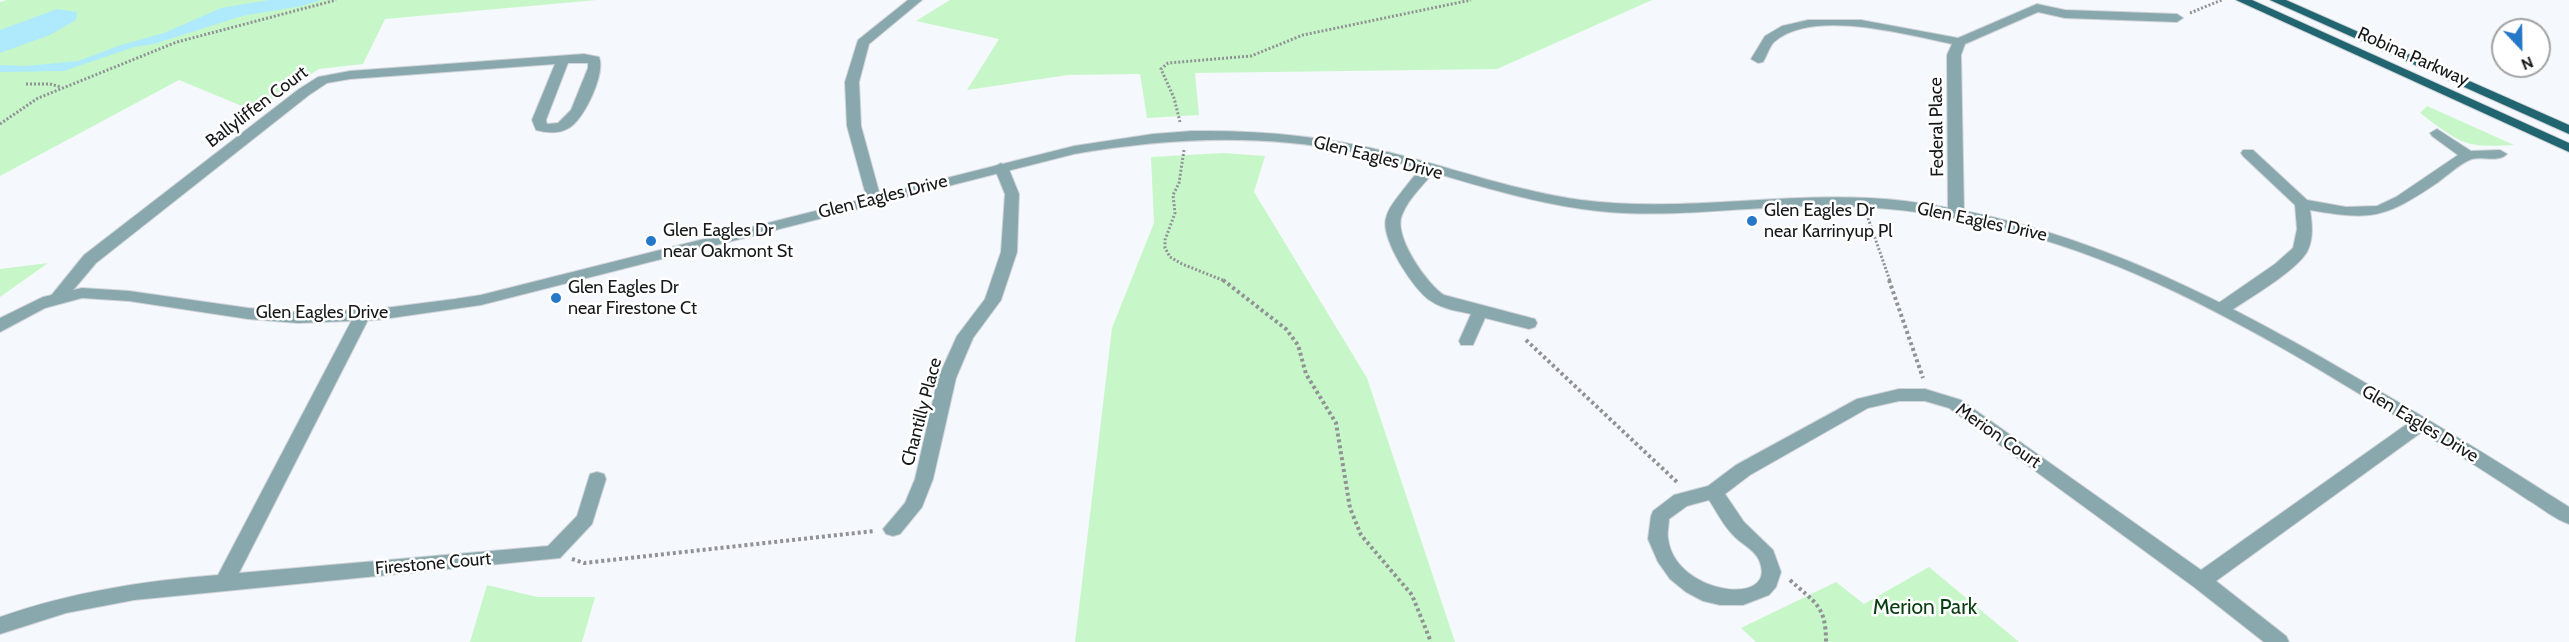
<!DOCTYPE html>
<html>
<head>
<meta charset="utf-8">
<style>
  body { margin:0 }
  #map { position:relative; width:2569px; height:642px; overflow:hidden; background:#f5f8fc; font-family:Cabin,sans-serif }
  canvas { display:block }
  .north { position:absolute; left:2491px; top:18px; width:60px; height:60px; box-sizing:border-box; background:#fff; border:2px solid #a2a3a3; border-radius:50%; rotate:158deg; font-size:16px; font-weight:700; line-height:24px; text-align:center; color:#171819 }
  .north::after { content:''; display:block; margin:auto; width:21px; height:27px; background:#2578c7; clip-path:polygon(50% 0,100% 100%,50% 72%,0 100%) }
</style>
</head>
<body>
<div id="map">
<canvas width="2569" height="642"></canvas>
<div class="north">N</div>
</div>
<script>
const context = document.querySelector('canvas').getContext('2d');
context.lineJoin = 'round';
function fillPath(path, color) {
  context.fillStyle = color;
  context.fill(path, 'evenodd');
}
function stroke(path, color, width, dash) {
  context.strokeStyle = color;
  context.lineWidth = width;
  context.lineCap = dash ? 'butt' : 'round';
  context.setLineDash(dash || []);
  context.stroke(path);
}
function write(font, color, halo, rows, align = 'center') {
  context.font = font + ' Cabin,sans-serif';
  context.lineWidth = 5;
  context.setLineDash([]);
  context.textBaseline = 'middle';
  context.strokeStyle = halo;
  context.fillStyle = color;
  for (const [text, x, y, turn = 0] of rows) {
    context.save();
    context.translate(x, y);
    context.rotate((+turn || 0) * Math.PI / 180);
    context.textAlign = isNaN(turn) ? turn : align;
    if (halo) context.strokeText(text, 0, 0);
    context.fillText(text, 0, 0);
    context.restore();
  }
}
const green = new Path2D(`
  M7,0H597L385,19L363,64L319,69L254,111L179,80L0,176V2Z
  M950,0H1652L1497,69L1195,73L1199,115L1147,118L1140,74L1068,75L967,90L999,39L916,21Z
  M2427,106L2514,145C2462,148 2461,143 2420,113Z
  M1223,153L1265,156L1254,192L1367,378L1455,642H1075L1112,328L1154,223L1151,157Z
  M48,263L0,297V269Z
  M1929,567L2019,642H1756L1741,628L1836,582L1864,604Z
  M487,585L537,597H595L582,642H470Z`);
const water = new Path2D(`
  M269,0H321L302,6L242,16L154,44L134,47L64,71L0,72V65L26,66L78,61L121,45L164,33L221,8Z
  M57,9L77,12L76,20L50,35L0,53V30Z`);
const pathFar1 = new Path2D(`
  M2190,13L2222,0
  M26,84H50L61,87
  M1180,122L1174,98L1161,69L1168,63L1251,56L1303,35L1471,0
  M0,124L38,98L177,42L336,0
  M1184,150L1179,183L1173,195L1175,213L1165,240V248L1170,257L1182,264L1225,281
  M1868,218L1890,281`);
const path = new Path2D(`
  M1223,280L1286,329L1298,345L1306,374L1336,423L1350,508L1361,535L1412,595L1431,642
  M1889,280L1923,378
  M1526,340L1678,483
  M572,559L584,563L874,531
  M1790,580C1815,603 1826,605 1826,642`);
const minor = new Path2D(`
  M908,0H922L869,44L859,82L861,126L881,199L874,204L867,199L847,126L845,82L858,40Z
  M2037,4L2065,10L2177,14L2183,18L2177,22L2065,18L2038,12L1965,44L1961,55L1964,213L1956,218L1948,213L1947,55L1952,44C1907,35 1813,8 1774,42C1769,47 1767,56 1763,62L1758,63L1751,59L1765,36L1782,26L1808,20H1861L1958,38Z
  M584,54L599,57C606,73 584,120 569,128C559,134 547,133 536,130L532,120L555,64L350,79L327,83L309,95L96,263L64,301H52L50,297L84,255L299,89L318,77L350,71ZM568,63H588V68L571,110L558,123L547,124L546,120Z
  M2437,129L2471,151L2500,150L2507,154C2498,163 2483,156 2472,159C2460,163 2447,176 2437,183C2385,218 2372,221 2310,210C2312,223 2314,239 2307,252C2295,272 2249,298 2229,312H2217L2215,308L2217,304L2275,264L2293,248L2297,229L2295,205L2243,156L2241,153L2243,150H2253L2307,200L2346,207L2377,206L2396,197L2458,155L2432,136L2430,133Z
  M1001,163L1008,167L1019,194L1017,252L1001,300L973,338L956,378L933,479L922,507L900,534L893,536L886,534L883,529L905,503L915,479L938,378L957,336L985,299L1001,252L1005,194L994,167Z
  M1429,165L1436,169C1425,184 1409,197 1402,215C1393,236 1427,284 1444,295L1535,319L1537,323L1535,327L1529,329L1485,318L1473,345H1461L1459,341L1471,314C1458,311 1442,309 1431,301C1414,291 1380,238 1386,218C1388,208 1397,198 1403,190C1410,182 1419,167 1429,165Z
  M362,311L368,312L370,316L239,573L548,546L577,516L590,474L597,472L604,474L606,479L592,524L560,558L134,600L66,613L0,634V617C71,592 143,581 218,575L354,316L356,312Z
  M1899,389H1925L1961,400L2201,570L2414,419L2420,418L2426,419L2429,424L2426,429L2216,581L2286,636L2289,642H2264L2194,587L1949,408L1925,401H1899L1868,408L1750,475L1725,494L1744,522L1773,550L1781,572L1776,587L1769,595L1743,605H1720L1703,601L1686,592L1670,579L1658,562L1648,539L1651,516L1653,511L1674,495L1708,486L1736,465L1857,399ZM1709,500C1717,512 1723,525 1733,535C1740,543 1755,550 1759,560C1780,608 1674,595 1668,538C1667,532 1669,525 1669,519L1687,506Z`);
const tertiary = new Path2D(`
  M1192,131C1260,130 1326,136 1392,153C1456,169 1516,191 1581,200C1689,214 1797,188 1905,201C2071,222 2210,292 2352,375C2419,414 2485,453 2550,495L2569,507V524C2554,519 2542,508 2528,500C2504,484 2480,468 2455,453C2352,389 2247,322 2136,274C2036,231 1929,205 1820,206C1745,206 1672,219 1598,211C1512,202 1434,168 1351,152C1259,133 1166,138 1074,154L481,305L377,320L298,323L248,319L129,301L82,298L45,308L0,332V318L43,297L82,288L129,291L248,308L298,312L377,309L455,299L481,295L1074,146L1153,134Z`);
const primary = new Path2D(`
  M2236,0H2252L2569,143V152Z
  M2270,0H2286L2569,125V134Z`);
const markers = [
  [1752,221,6,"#2578c7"],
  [651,241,6,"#2578c7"],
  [556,298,6,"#2578c7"]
];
const streetNames = [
  ["Robina Parkway",2413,57,24],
  ["Ballyliffen Court",257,107,-37],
  ["Federal Place",1937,127,-91],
  ["Glen Eagles Drive",1378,158,14],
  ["Glen Eagles Drive",883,197,-14],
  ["Glen Eagles Drive",1982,222,12],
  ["Glen Eagles Drive",322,313],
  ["Chantilly Place",922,412,-75],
  ["Glen Eagles Drive",2420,424,31],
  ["Merion Court",1998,436,35],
  ["Firestone Court",433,564,-5]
];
const poiNames = [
  ["Glen Eagles Dr",1764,211],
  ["near Karrinyup Pl",1764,232],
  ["Glen Eagles Dr",663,231],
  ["near Oakmont St",663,252],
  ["Glen Eagles Dr",568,288],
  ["near Firestone Ct",568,309]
];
const nearParknames = [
  ["Merion Park",1925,608]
];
fillPath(green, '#c7f7c8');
fillPath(water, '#aeeafc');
stroke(minor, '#d1d4d8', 2);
stroke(tertiary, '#d1d4d8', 2);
stroke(primary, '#d1d4d8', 2);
stroke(pathFar1, '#909295', 3, [2, 2]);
stroke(path, '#909295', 4, [3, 3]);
fillPath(minor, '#88a8ae');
fillPath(tertiary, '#88a8ae');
fillPath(primary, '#216571');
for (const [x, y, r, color] of markers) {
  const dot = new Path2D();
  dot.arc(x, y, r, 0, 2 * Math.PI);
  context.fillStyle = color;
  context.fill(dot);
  stroke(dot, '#fff', 2);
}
write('18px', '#171819', '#fff', streetNames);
write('18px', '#171819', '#fff', poiNames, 'left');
write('21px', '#093d12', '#fff', nearParknames);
</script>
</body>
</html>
